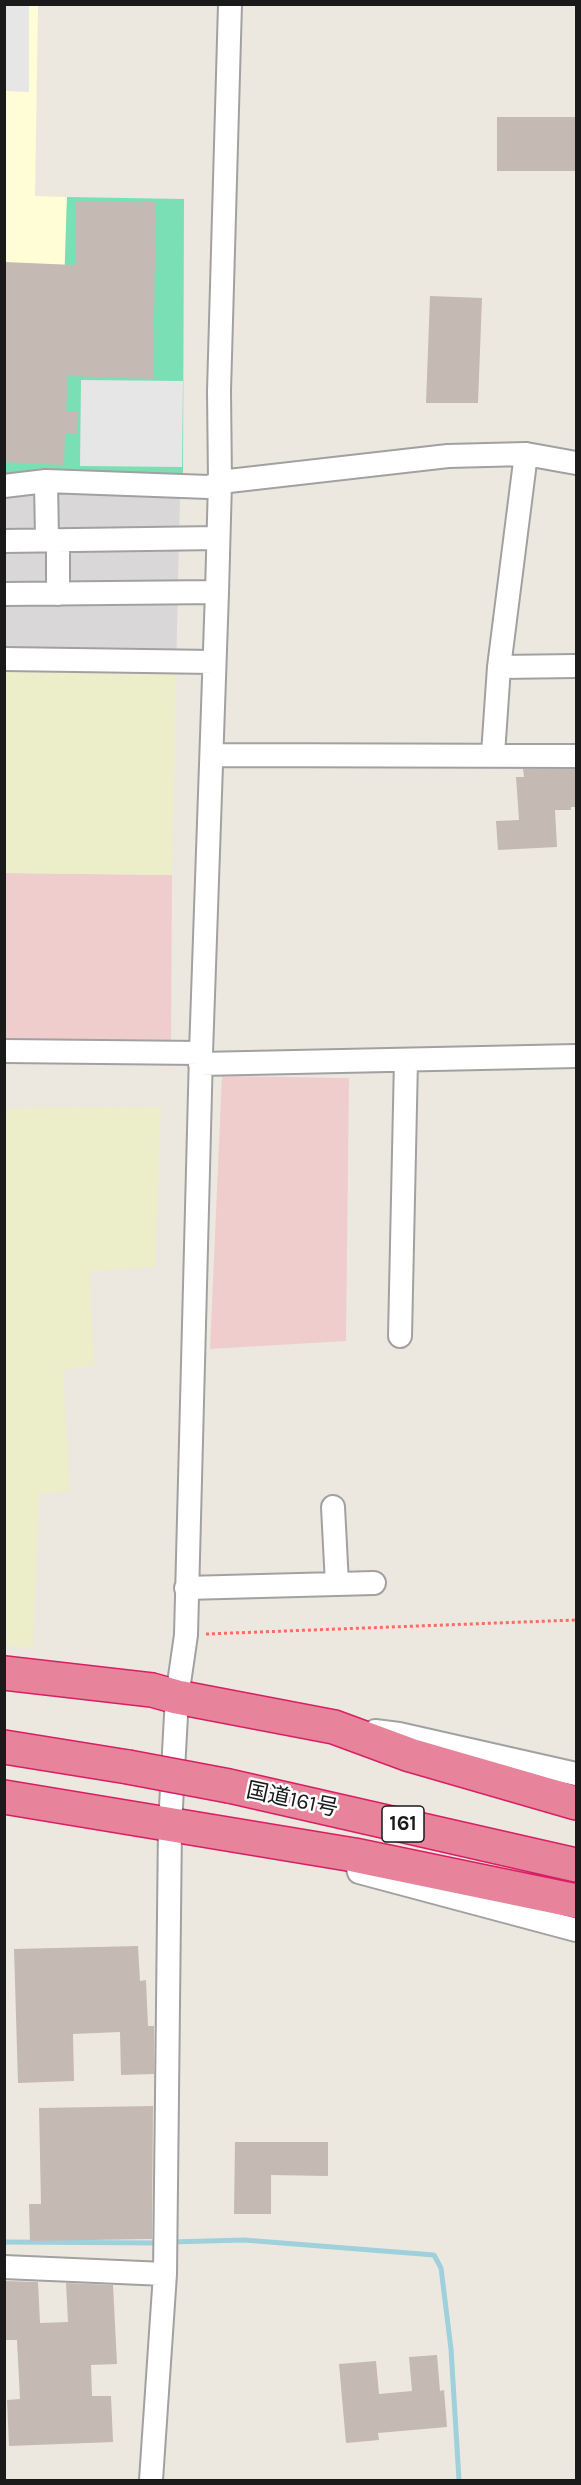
<!DOCTYPE html>
<html>
<head>
<meta charset="utf-8">
<style>
  body { margin:0 }
  #map { position:relative; width:581px; height:2485px; overflow:hidden; background:#ede8df; font-family:Karla,sans-serif }
  canvas { display:block }
  .frame { position:absolute; inset:0; border:6px solid #1a1a1a; pointer-events:none }
</style>
</head>
<body>
<div id="map">
<canvas width="581" height="2485"></canvas>
<div class="frame"></div>
</div>
<script>
const context = document.querySelector('canvas').getContext('2d');
context.lineJoin = 'round';
function fillPath(path, color) {
  context.fillStyle = color;
  context.fill(path, 'evenodd');
}
function stroke(path, color, width, dash) {
  context.strokeStyle = color;
  context.lineWidth = width;
  context.lineCap = dash ? 'butt' : 'round';
  context.setLineDash(dash || []);
  context.stroke(path);
}
function write(font, color, halo, rows, align = 'center') {
  context.font = font + ' Karla,"Noto Sans JP",sans-serif';
  context.lineWidth = 5;
  context.setLineDash([]);
  context.textBaseline = 'middle';
  context.strokeStyle = halo;
  context.fillStyle = color;
  for (const [text, x, y, turn = 0] of rows) {
    context.save();
    context.translate(x, y);
    context.rotate((+turn || 0) * Math.PI / 180);
    context.textAlign = isNaN(turn) ? turn : align;
    if (halo) context.strokeText(text, 0, 0);
    context.fillText(text, 0, 0);
    context.restore();
  }
}
const residential = new Path2D(`
  M58,490L180,496L176,673L5,672V495Z`);
const commercial = new Path2D(`
  M5,873L172,875L171,1040L5,1039Z
  M222,1076L349,1078L346,1341L210,1349Z`);
const education = new Path2D(`
  M5,5H38L35,196L67,197L61,378L5,376Z`);
const farmland = new Path2D(`
  M5,672L176,673L172,875L5,873Z
  M161,1107L155,1267L89,1271L94,1365L63,1370L70,1491L39,1494L33,1648L5,1645V1108Z`);
const pitch = new Path2D(`
  M67,197L184,199L183,476L5,478V376L61,378Z`);
const parking = new Path2D(`
  M4,5H29V92L5,91Z
  M81,380L183,381L182,467L80,466Z`);
const stream = new Path2D(`
  M4,2242L159,2243
  M171,2242L244,2240L434,2255L441,2268L451,2349L459,2480`);
const building = new Path2D(`
  M497,117H576V171H497Z
  M75,201L156,202L153,379L68,376L66,412H78L77,434L65,433L64,465L4,462V262L75,265Z
  M430,296L482,298L478,403H426Z
  M523,769H576V807H571V810H555L557,847L498,850L496,821L519,820L516,777H524Z
  M138,1946L140,1981L146,1980L148,2026H154V2074L121,2075L120,2032L73,2034L74,2081L18,2083L14,1949Z
  M153,2106L152,2239L30,2241L29,2204H41L39,2108Z
  M235,2142H328V2176L271,2175V2214H234Z
  M4,2281L38,2282L40,2323L68,2322L66,2283L113,2285L117,2364L91,2365L92,2396H111L113,2442L9,2446L7,2400L20,2399L17,2340H4Z
  M437,2355L440,2391L444,2390L447,2427L378,2433L379,2440L346,2443L339,2364L376,2361L379,2394L412,2391L409,2357Z`);
const path = new Path2D(`
  M206,1634L576,1620`);
const minor = new Path2D(`
  M46,481L47,540
  M4,486L46,481L209,487L220,482L448,456L526,454L576,463
  M58,540V594
  M4,541L218,538
  M4,594L217,592
  M4,659L214,662
  M499,667L576,666
  M493,754L499,667L526,454
  M212,755L576,756
  M4,1051L201,1053
  M200,1064L576,1056
  M400,1336L406,1060
  M333,1507L337,1584
  M186,1588L374,1583
  M375,1731L399,1734L576,1774
  M354,1855L359,1872L576,1930
  M4,2267L165,2274
  M151,2480L165,2274L170,1825L177,1697L186,1635L201,1053L217,592L220,482L219,391L230,4`);
const highway = new Path2D(`
  M4,1673L152,1690L177,1697L334,1727L410,1755L576,1803
  M4,1747L128,1767
  M229,1786L576,1865
  M4,1797L354,1855L576,1901`);
const highwayBridge = new Path2D(`
  M128,1767L229,1786`);
const shields = [
  [403,1824,42]
];
const shieldNames = [
  ["161",403,1824]
];
const streetNames = [
  ["国道161号",292,1800,12]
];
fillPath(residential, '#d9d7d7');
fillPath(commercial, '#efcdcd');
fillPath(education, '#fffdd6');
fillPath(farmland, '#ecedc9');
fillPath(pitch, '#7adfb4');
fillPath(parking, '#e6e6e6');
stroke(stream, '#9ed1dc', 5);
fillPath(building, '#c4b9b3');
stroke(minor, '#a1a1a1', 26);
stroke(highway, '#d81f66', 36);
stroke(path, '#fd6a60', 3, [3, 3]);
stroke(minor, '#fff', 22);
stroke(highway, '#e7839a', 33);
stroke(highwayBridge, '#d81f66', 36, []);
stroke(highwayBridge, '#e7839a', 33);
for (const [x, y, w] of shields) {
  const box = new Path2D();
  box.roundRect(x - w / 2, y - 18, w, 36, 4.5);
  context.fillStyle = '#fff';
  context.fill(box);
  stroke(box, '#1a1a1a', 1.5);
}
write('bold 21px', '#1a1a1a', null, shieldNames);
write('22px', '#1a1a1a', '#fff', streetNames);
</script>
</body>
</html>
